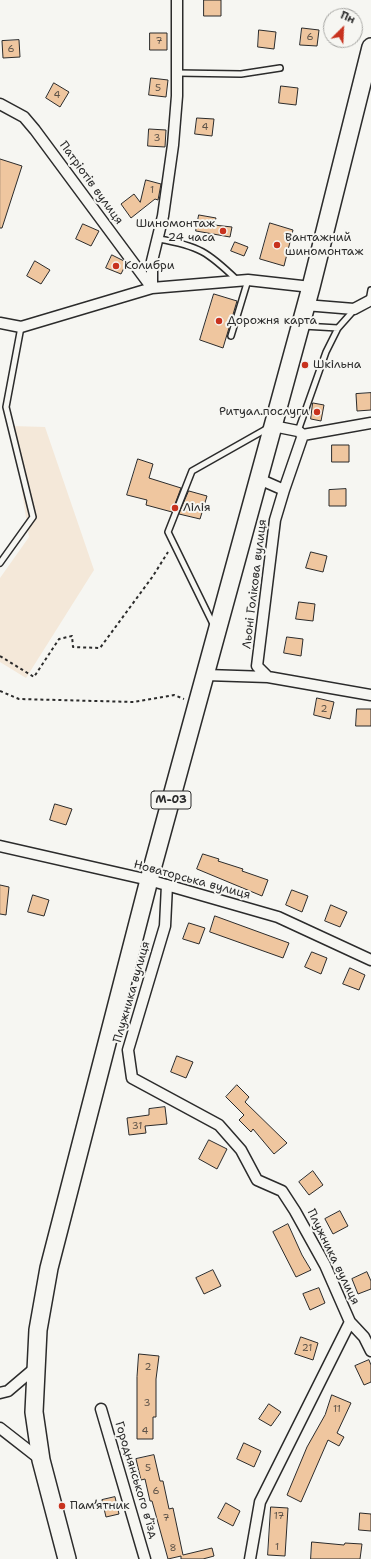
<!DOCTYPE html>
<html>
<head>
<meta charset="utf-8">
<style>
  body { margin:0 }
  #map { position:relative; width:371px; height:1559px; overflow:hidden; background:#f6f6f2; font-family:"Shantell Sans",sans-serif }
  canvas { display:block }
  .north { position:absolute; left:323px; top:8px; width:40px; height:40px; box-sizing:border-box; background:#f6f6f2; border:1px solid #a5a5a2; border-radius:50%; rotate:24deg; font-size:11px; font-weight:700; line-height:16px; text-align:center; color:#2b2b2b }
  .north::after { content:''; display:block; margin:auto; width:14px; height:18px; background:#c8321e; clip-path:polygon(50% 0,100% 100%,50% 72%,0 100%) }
</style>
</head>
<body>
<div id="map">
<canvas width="371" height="1559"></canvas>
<div class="north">Пн</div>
</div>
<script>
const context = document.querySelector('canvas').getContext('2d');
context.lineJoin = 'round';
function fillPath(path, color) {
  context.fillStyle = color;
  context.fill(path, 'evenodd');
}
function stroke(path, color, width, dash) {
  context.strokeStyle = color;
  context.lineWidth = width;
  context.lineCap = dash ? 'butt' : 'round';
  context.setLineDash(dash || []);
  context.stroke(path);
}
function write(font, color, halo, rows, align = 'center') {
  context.font = font + ' "Shantell Sans",sans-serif';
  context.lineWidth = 4;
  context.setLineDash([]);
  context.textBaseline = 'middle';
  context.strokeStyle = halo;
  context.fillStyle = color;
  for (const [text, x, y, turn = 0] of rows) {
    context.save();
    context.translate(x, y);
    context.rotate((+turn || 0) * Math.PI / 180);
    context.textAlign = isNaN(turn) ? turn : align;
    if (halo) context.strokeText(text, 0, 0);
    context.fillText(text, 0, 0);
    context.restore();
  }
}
const built = new Path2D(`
  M12,426L45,427L94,570L26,678L0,662V578L29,537Z`);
const building = new Path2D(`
  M204,0H221V16H204Z
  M302,28L319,30L317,46L300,45Z
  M259,30L276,32L274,49L258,47Z
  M150,33H167V50H150Z
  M19,40L20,57L3,58L2,41Z
  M151,78L168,80L166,97L149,95Z
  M54,83L69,92L60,107L46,98Z
  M281,86L298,88L296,105L279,103Z
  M197,118L214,119L212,136L195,134Z
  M149,129L166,130L165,147L148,146Z
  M0,159L22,166L2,228H0Z
  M146,180L161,184L158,200L155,199L131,218L121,204L134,194L140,202Z
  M199,215L216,218L214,225L232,227L230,237L196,231Z
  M270,223L293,230L284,266L260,259Z
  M83,224L99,231L91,246L76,239Z
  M235,242L248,247L244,256L231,251Z
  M112,255L124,261L126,264L121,274L106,268Z
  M35,261L50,270L41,284L27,276Z
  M214,294L237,301L223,348L200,340Z
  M371,393V410L357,411L356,394Z
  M313,403L324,405L321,421L311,419Z
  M332,445H349V462H332Z
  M138,459L153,464L149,478L181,488L172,512L146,505L147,500L127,495Z
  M346,489V506H329V490Z
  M189,491L207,496L200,519L179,514Z
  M311,552L327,556L323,572L306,568Z
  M299,602L315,604L313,621L296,619Z
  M287,637L303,639L301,656L284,653Z
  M317,698L334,702L330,719L314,715Z
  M357,709H371V726H356Z
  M55,804L72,809L66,825L50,820Z
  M203,854L219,859L218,861L243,869L242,871L268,880L262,896L197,869Z
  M0,885L9,887L6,915L0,914Z
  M292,890L308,896L302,912L286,905Z
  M33,895L49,900L44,916L28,912Z
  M331,905L347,912L340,927L325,921Z
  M215,916L289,943L283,958L210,932Z
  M189,923L205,928L199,944L183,939Z
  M312,952L327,958L321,974L305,967Z
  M350,968L365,975L359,990L343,984Z
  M177,1056L193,1062L186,1078L171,1072Z
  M237,1085L249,1097L245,1102L287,1143L274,1154L253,1129L251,1132L239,1120L244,1115L226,1097Z
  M165,1107L167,1124L145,1126L146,1133L129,1135L127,1118L149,1115V1109Z
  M209,1140L227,1149L217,1169L199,1159Z
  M313,1171L323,1185L309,1195L299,1182Z
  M340,1211L348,1226L333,1234L325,1219Z
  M288,1224L302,1255L311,1270L296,1277L273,1232Z
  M213,1270L221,1286L204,1294L196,1278Z
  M367,1272L371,1281V1289L358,1294L352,1279Z
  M319,1288L325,1303L310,1310L303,1294Z
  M301,1337L318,1343L313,1360L295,1354Z
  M139,1354L159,1356L156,1379V1417H153V1439H137V1377Z
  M369,1360L371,1365V1382L364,1385L355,1366Z
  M332,1395L351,1403L337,1433L344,1437L339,1446L328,1440L301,1502L287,1495L307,1447L325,1415Z
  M269,1404L281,1412L271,1426L259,1419Z
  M244,1443L261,1451L254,1467L237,1459Z
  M154,1455L160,1481H163L169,1509L173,1508L183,1555L212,1548L214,1556L203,1559H181V1556L168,1559L152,1501H150L145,1479L141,1480L136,1459Z
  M115,1497L119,1514L106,1517L102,1500Z
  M226,1503L240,1511L233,1526L218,1518Z
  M271,1507L288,1508L285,1556L268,1555Z
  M360,1513L371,1514V1531L359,1530Z
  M312,1542L344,1545L345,1543L362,1544L360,1559H311Z`);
const path = new Path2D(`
  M0,656L34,677L59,639L72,636L73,647L100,648L153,576L168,552
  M0,691L19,699L134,702L174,695L184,699`);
const lane = new Path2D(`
  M177,73L241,74L280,68
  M159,239C199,246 208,252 237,280
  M369,301L371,290
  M303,326L338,328
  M231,336L248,280
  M298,431L326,352L338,328L354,310
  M0,563L33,517L6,407L21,327
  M214,626L168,532L192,471L268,428`);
const street = new Path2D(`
  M0,104L24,117L35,130L152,288
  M152,288V261L163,216L173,145L177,96V0
  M305,305L354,309L371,300
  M0,323L21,327L152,288L248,280L311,287
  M273,426L298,431L303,435L371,423
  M259,479L284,490L275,520L257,666L268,677
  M284,490L303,435
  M206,675L268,677L371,695
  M0,846L149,880L278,917L371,960
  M167,885L165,926L128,1050L132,1078L219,1125L241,1150L257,1180L282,1191L295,1211L325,1265L350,1322L364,1337L371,1351
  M0,1393L8,1391L35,1368
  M101,1409L145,1559
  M0,1428L41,1460
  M250,1559L260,1502L350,1322`);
const highway = new Path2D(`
  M67,1559L41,1460L34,1412L38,1330L49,1268L149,880L311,287L371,47`);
const markers = [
  [223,231,4,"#c8321e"],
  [277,245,4,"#c8321e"],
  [116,266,4,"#c8321e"],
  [219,321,4,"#c8321e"],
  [305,365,4,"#c8321e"],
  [317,412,4,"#c8321e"],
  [175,508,4,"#c8321e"],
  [62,1506,4,"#c8321e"]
];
const numberNames = [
  ["6",310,37],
  ["7",159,41],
  ["6",11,49],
  ["5",158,88],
  ["4",57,95],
  ["4",205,127],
  ["3",157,138],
  ["1",152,190],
  ["2",324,709],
  ["31",137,1126],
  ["21",307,1348],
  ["2",148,1367],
  ["3",147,1403],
  ["11",337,1409],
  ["4",145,1431],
  ["5",148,1468],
  ["6",156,1491],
  ["17",279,1516],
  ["7",166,1518],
  ["1",277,1547],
  ["8",173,1548]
];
const shields = [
  [171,800,40]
];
const shieldNames = [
  ["М-03",171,800]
];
const streetNames = [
  ["Патріотів вулиця",91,183,54],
  ["Льоні Голікова вулиця",255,584,-83],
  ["Новаторська вулиця",192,880,15],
  ["Плужника вулиця",132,992,-74],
  ["Плужника вулиця",333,1257,64],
  ["Городнянського в’їзд",136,1480,73]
];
const poiNames = [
  ["Шиномонтаж",215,224,"right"],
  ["24 часа",215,238,"right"],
  ["Вантажний",285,238],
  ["шиномонтаж",285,252],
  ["Колибри",124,266],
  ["Дорожня карта",227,321],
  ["Шкільна",313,365],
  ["Ритуал.послуги",309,412,"right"],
  ["Лілія",183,508],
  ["Пам’ятник",70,1506]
];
fillPath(built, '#f4e8d9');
fillPath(building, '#efc69f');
stroke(building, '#2b2b2b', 1);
stroke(lane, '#2b2b2b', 8);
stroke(street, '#2b2b2b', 13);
stroke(highway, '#2b2b2b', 20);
stroke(path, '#2b2b2b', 2, [3, 3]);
stroke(lane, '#f6f6f2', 5);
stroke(street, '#f6f6f2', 10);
stroke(highway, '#f6f6f2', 17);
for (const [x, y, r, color] of markers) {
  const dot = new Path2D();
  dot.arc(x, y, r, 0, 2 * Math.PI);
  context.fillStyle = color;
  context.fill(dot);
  stroke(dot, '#f6f6f2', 1.5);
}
write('10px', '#5c5248', null, numberNames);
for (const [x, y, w] of shields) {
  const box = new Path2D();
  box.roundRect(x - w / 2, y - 9, w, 18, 3);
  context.fillStyle = '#f6f6f2';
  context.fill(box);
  stroke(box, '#2b2b2b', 1);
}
write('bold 11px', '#2b2b2b', null, shieldNames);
write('12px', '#2b2b2b', '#f6f6f2', streetNames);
write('12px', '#2b2b2b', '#f6f6f2', poiNames, 'left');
</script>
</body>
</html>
